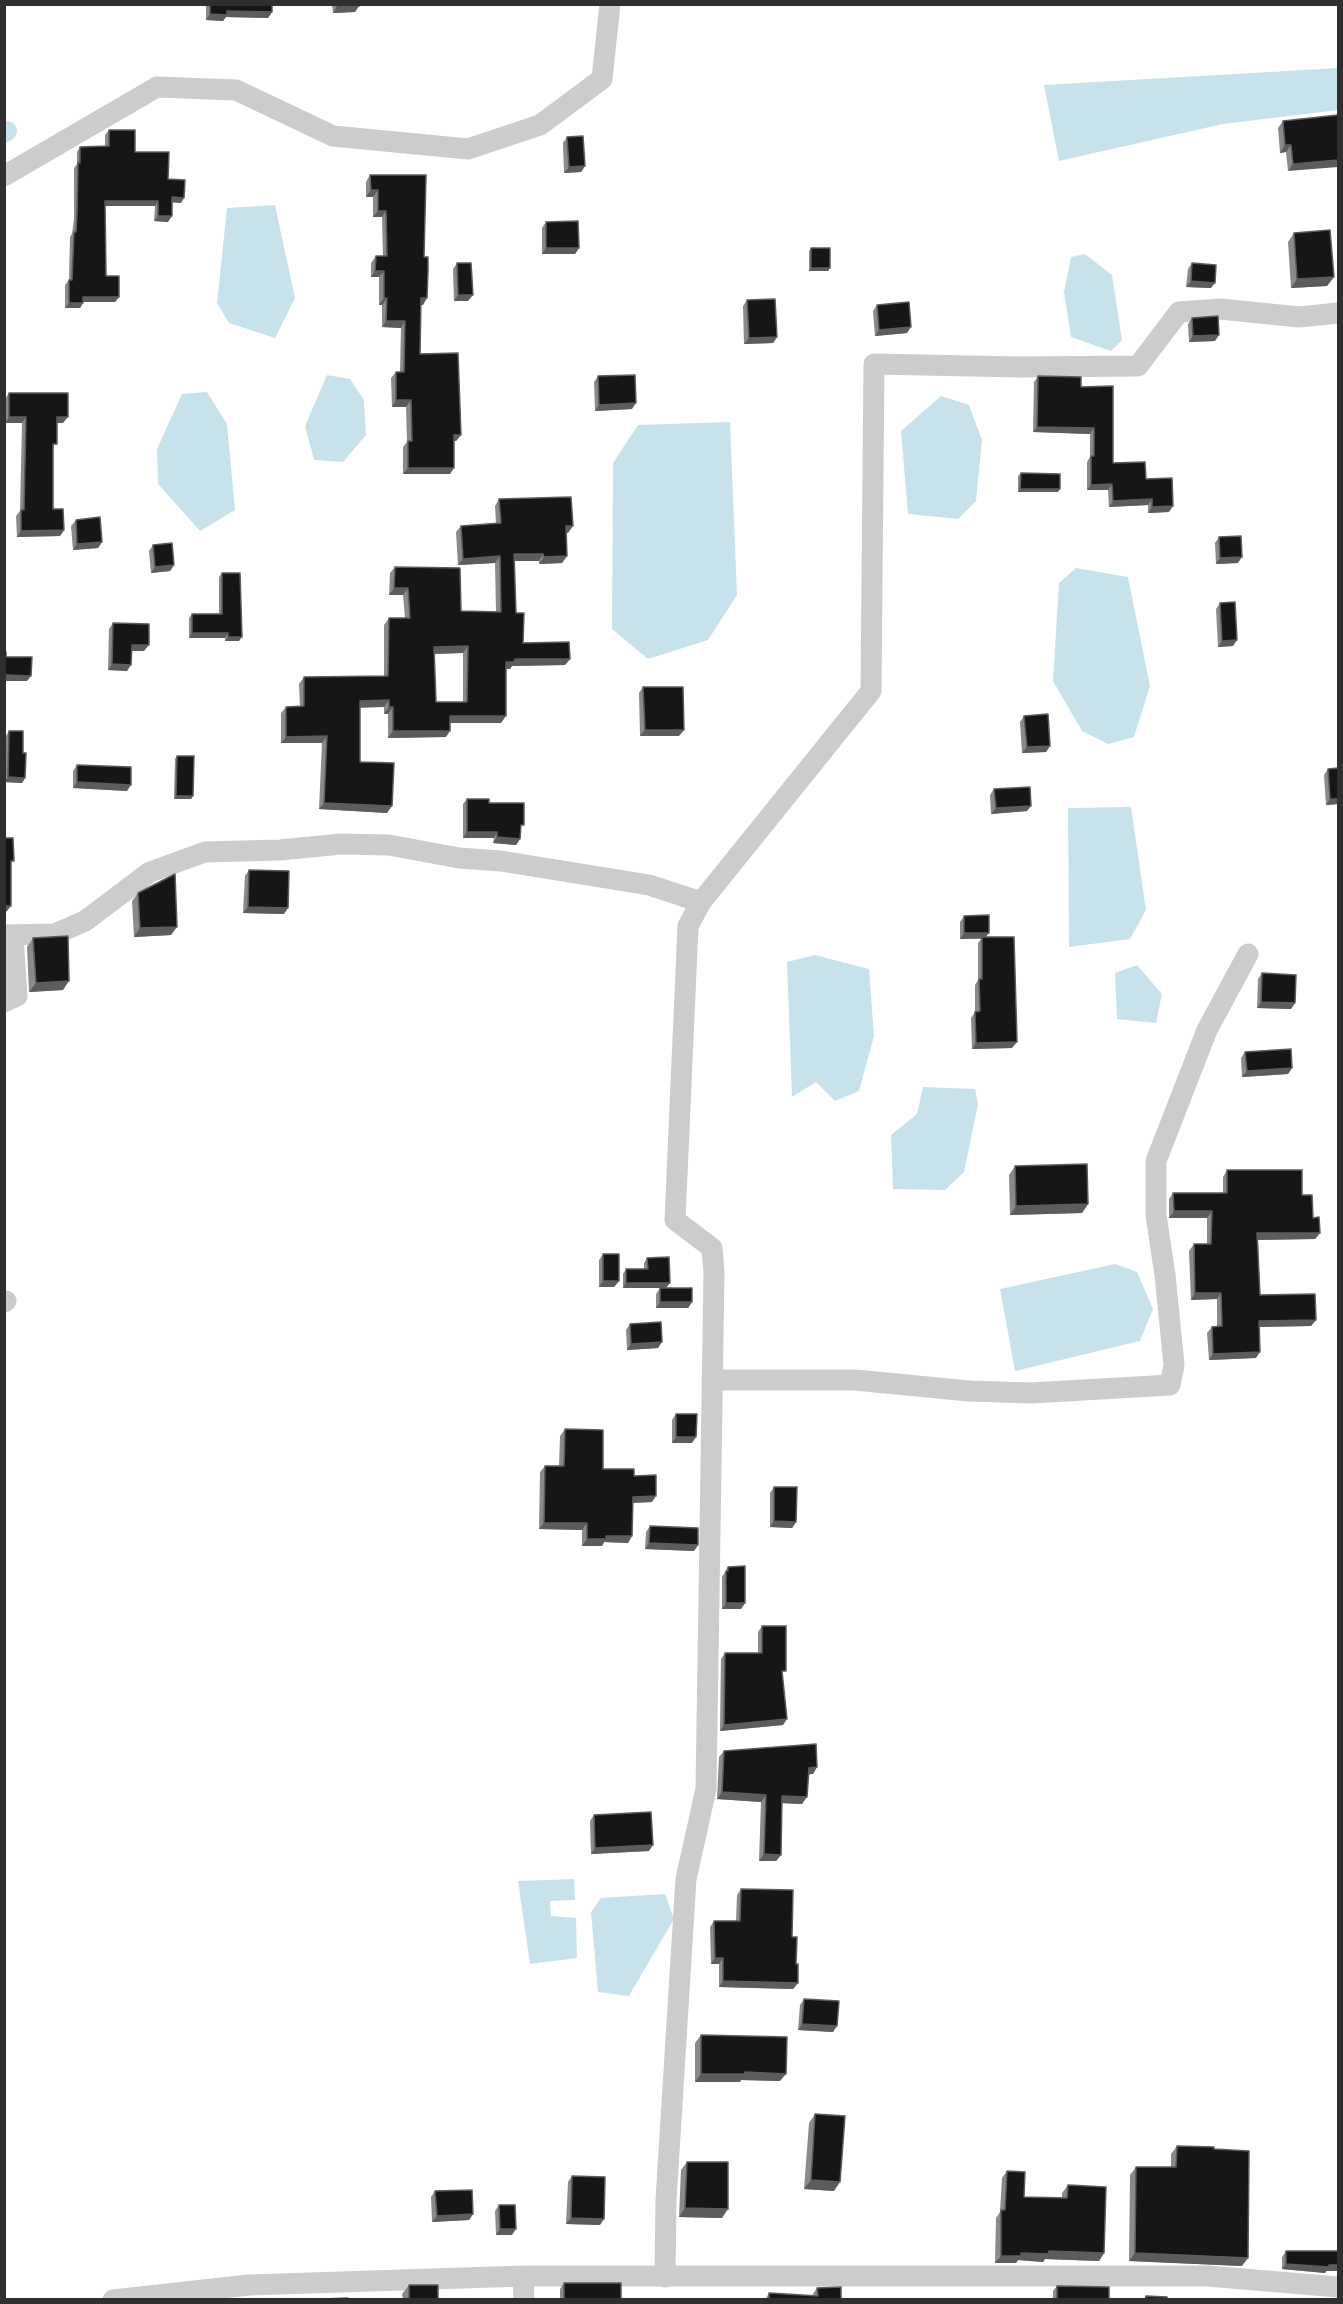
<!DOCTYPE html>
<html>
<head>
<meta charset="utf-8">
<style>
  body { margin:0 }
  #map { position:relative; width:1343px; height:2304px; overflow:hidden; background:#fff; font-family:"Golos Text",sans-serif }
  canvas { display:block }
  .frame { position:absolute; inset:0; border:6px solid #2f2f2f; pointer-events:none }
</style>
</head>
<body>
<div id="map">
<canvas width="1343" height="2304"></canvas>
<div class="frame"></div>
</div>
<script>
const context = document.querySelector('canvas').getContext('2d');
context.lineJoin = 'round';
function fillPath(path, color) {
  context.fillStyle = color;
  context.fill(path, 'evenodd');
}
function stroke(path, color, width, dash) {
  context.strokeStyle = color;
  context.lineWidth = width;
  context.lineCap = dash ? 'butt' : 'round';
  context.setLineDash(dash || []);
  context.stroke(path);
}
const water = new Path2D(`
  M1338,68V110L1223,124L1059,161L1044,85Z
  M275,205L295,298L275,338L229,323L217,303L227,208Z
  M1085,254L1112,275L1122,340L1111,351L1071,337L1064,292L1071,257Z
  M327,375L350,379L364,400L366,435L343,462L314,460L305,426Z
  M207,392L227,424L235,510L200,531L158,484L157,449L182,394Z
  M941,396L969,405L982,440L976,501L958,519L908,514L901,431Z
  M730,422L737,595L708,640L648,659L612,629L613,463L638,425Z
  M1076,568L1128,577L1150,686L1134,737L1108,744L1082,731L1053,681L1059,583Z
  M1131,807L1146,910L1130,939L1069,947L1068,808Z
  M815,955L869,969L874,1036L859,1091L835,1101L816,1082L792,1097L787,962Z
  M1137,965L1162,994L1156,1023L1117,1019L1115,973Z
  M923,1087L975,1089L978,1104L964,1172L945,1190L893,1189L891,1135L917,1114Z
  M1115,1264L1137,1272L1153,1309L1140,1341L1015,1371L1000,1289Z
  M574,1879L575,1900L550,1901L551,1916L576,1918L577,1958L530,1964L518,1881Z
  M665,1894L674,1919L629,1996L598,1992L591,1912L601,1898Z`);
const canal = new Path2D(`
  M4,133L7,131`);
const minor = new Path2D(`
  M4,176L157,87L236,90L333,136L468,149L540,125L602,79L610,4
  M4,935L55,934L85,921L150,872L205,852L280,850L341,844L389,845L459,858L501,861L649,885L701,902
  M4,1002L17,996L13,936
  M4,1302L6,1301
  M712,1380H855L969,1391L1031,1393L1170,1385L1174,1365L1165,1275L1156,1215V1161L1207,1030L1248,954
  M523,2276L524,2300
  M665,2277L666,2200L686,1879L706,1789L714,1273L712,1248L675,1220L688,926L701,902L871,691L874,364L1020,367L1138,366L1179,312L1220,309L1299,317L1338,313
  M113,2300L249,2285L523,2276H1208L1338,2287`);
const wall = new Path2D(`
  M206,4H272V12L268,18L226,17L223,21L206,20Z
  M332,4H359L355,12L333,13Z
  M1338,115L1288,171L1286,152L1280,153L1278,128L1283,121Z
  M109,130L168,179L181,203L172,202L168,222L154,221L155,206H105L106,276L119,297L115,302H83L80,308H65V285L69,280L70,237L72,234L74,219V168L77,164V152L80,147L105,146V135Z
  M567,137L585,166L581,172L564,173L563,143Z
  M370,175H426L423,305H421L420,354L461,435L456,441H454L450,474H403V447L407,442L406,407H392L391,378L396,372H400L401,328L382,327V305H379V277H371V263L376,256H383L382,217H373V197H366V182Z
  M546,222L579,248L575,254H542V228Z
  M1294,233L1334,277L1327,286L1291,288L1288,242Z
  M811,248L830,268L828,271H809V251Z
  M457,263L468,301H454L453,269Z
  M1192,263L1211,288L1186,287L1188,269Z
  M747,300L777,337L773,343L744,344L743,306Z
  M877,305L907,333L875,336L873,311Z
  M1192,318L1215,341L1189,342L1188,324Z
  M598,376L632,409L595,411L594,382Z
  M1038,376L1081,387L1113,463L1146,479L1169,512L1148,513V505L1109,507L1108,490H1087V462L1090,457V434L1033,432L1034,382Z
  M9,393L63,423H57L53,450V509L64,530L60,536L17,537L16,516L20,511L22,423H5V399Z
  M1021,473L1058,492H1018V476Z
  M499,499L568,533H566L567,556L562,563L539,564V561H514L516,613L523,643L570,659L565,665L512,666L510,669H506L501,723H450L446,737L388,738V714H384V707H360V762L387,813L319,809L322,743H281V713L286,707L300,706L299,684L304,677L384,676V625L389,618H405L403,595H389L390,573L395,567L461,611L496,612L495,563L458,565L456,532L461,526L496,523L495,506ZM463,653V702H436L434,654Z
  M76,520L102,542L98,548L73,550L71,526Z
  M1219,537L1238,563L1216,564L1215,543Z
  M153,545L174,565L170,571L151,573L149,551Z
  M222,573L239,641H225V638H189V618L192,614H219V577Z
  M1220,603L1233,646L1218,647L1216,609Z
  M113,623L144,651H132L127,671L108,670L109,629Z
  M643,687L679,736H640L639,693Z
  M1024,716L1050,746L1046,752L1022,753L1020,722Z
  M9,731L25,778L22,783L4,782L6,736Z
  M177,756L193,796L191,799H174L175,759Z
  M77,765L127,791L73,788V771Z
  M1328,769L1338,804L1326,805L1324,775Z
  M994,789L1027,811L991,814L990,795Z
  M467,799L489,803L521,829L520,839L516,845L493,843L494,838H463V804Z
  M249,870L284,914L243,913L245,876Z
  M138,893L171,935L134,937L132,901Z
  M964,916L986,937L1012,1048L972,1049L971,1018L975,1012V985L978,980V943L981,939H960V922Z
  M33,938L63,990L29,992L27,947Z
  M1262,973L1291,1009L1257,1008L1258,979Z
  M1245,1052L1292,1068L1288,1074L1242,1077L1241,1058Z
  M1015,1166L1088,1204L1082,1213L1010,1215L1009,1175Z
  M1227,1170L1302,1195L1320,1233L1315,1239L1258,1240L1260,1295L1316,1320L1311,1326L1259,1327L1256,1358L1209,1360L1207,1333L1212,1327L1217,1326V1299L1191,1300L1189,1251L1194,1244H1207V1218H1169V1199L1173,1193H1223V1177Z
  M603,1254L619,1281L614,1287H599V1260Z
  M647,1258L666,1288L692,1302L688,1308H656V1294L660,1288H623V1274L626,1269H644V1263Z
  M630,1324L658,1348L627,1350L626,1330Z
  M676,1414L692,1443H672V1420Z
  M565,1429L603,1469L634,1476L652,1502L633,1503L632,1536L628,1543L604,1542L602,1546H582V1530L539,1529L540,1472L545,1466H559L560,1436Z
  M774,1487L796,1522L792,1528L770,1527V1493Z
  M650,1526L698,1545L694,1551L645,1549L646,1532Z
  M728,1567L745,1603L741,1609H722V1577Z
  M762,1626L783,1675V1725L720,1731L721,1659L725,1653H758V1632Z
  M724,1751L817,1767L813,1774H809L802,1804L782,1803L781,1855L776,1861H759L761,1802L717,1799L719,1757Z
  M594,1815L649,1851L591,1854L590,1821Z
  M741,1889L792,1937L798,1983L793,1989L719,1987V1964H711L710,1927L714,1921H736L737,1895Z
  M804,1999L833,2032L798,2030L800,2005Z
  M701,2035L780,2081L741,2080L740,2082H695V2043Z
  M815,2114L834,2191L804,2189L809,2123Z
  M1177,2146L1214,2149L1242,2266L1129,2261L1130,2175L1136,2167H1171V2154Z
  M687,2162L722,2218L679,2217L681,2170Z
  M1007,2171L1024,2197L1062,2198V2193L1068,2185L1104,2253L1099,2261L1045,2259L1043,2262L1018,2260L1016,2263H995L996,2218L1000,2212L1002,2178Z
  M572,2176L600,2225L566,2224L568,2182Z
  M435,2191L473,2214L469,2220L432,2222L431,2197Z
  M499,2205L512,2235H496L495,2211Z
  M1338,2234V2271H1326L1325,2273L1282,2269V2257L1286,2251H1338Z
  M564,2283L621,2300H560V2289Z
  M409,2285L438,2300H403L402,2294Z
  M1057,2286L1109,2300H1053V2291Z
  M817,2288L841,2300H765L769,2293L813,2296V2294Z`);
const shadedWall = new Path2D(`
  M359,6L355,12L333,13L337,7Z
  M227,11L272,12L268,18L226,17L223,21L206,20L210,14Z
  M1285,145H1291L1286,152L1280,153Z
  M1338,160V167L1288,171L1293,164Z
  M585,166L581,172L564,173L569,167Z
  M371,190H378L373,197H366Z
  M172,197L184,198L181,203L169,202Z
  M105,201H158L155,206H101Z
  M378,211H386L382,217H373Z
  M158,216H172L168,222L154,221Z
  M546,248H579L575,254H542Z
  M811,268H830L828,271H809Z
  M375,271H384L379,277H371Z
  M1334,277L1327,286L1291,288L1297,279Z
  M1191,281L1215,283L1211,288L1186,287Z
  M458,295H473L468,301H454Z
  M83,297H119L115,302H80Z
  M384,298H387L382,305H379Z
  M421,298H427L423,305H417Z
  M69,303H83L80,308H65Z
  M386,321H405L401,328L382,327Z
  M911,327L907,333L875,336L879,330Z
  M1219,335L1215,341L1189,342L1193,336Z
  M777,337L773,343L744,344L749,338Z
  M396,400H411L406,407H392Z
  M636,403L632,409L595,411L599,405Z
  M9,417H26L22,423H5Z
  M57,417H68L63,423H53Z
  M1037,427L1094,428L1090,434L1033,432Z
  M454,435H461L456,441H450Z
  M408,468H454L450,474H403Z
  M1112,484L1108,490H1087L1091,485Z
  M1020,489H1060L1058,492H1018Z
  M1152,499L1148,505L1109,507L1113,501Z
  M1173,506L1169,512L1148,513L1152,507Z
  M566,526H573L568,533H561Z
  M64,530L60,536L17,537L21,531Z
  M102,542L98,548L73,550L77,544Z
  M514,554H543L539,561H509Z
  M500,556L495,563L458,565L463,559Z
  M567,556L562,563L539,564L544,557Z
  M1242,557L1238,563L1216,564L1220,558Z
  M174,565L170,571L151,573L155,567Z
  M394,588H408L403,595H389Z
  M192,633H228L225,638H189Z
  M228,637H242L239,641H225Z
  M1237,640L1233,646L1218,647L1222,641Z
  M132,645H149L144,651H128Z
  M468,646L463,653L429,654L434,647Z
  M515,659H570L565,665L512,666L510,669H501L506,662Z
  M112,664L131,665L127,671L108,670Z
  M5,675L31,676L27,681H4Z
  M389,700L384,707L355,708L360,701Z
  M389,707H393L388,714H384Z
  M450,716H506L501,723H446Z
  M645,730H684L679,736H640Z
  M393,731H450L446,737L388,738Z
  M327,736L322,743H281L286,737Z
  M1050,746L1046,752L1022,753L1027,747Z
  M8,777L25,778L22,783L4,782Z
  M77,782L131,785L127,791L73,788Z
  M176,796H193L191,799H174Z
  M1330,799H1338V804L1326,805Z
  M324,803L392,806L387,813L319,809Z
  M1031,806L1027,811L991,814L996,808Z
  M467,832H497L494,838H463Z
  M497,837L520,839L516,845L493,843Z
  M4,906H11L7,911L4,912Z
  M248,907L288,908L284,914L243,913Z
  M177,927L171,935L134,937L140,928Z
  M964,933H989L985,938L960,939Z
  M69,981L63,990L29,992L36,983Z
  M1261,1002L1295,1003L1291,1009L1257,1008Z
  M1017,1042L1012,1048L972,1049L976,1043Z
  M1292,1068L1288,1074L1242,1077L1247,1071Z
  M1088,1204L1082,1213L1010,1215L1016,1206Z
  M1174,1211H1212L1207,1218H1169Z
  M1257,1233H1320L1315,1239L1253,1240Z
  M603,1281H619L614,1287H599Z
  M626,1283H670L666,1288H623Z
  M1195,1293H1221L1217,1299L1191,1300Z
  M660,1302H692L688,1308H656Z
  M1316,1320L1311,1326L1254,1327L1259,1321Z
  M662,1342L658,1348L627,1350L631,1344Z
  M1260,1352L1256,1358L1209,1360L1213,1354Z
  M676,1437H696L692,1443H672Z
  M656,1496L652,1502L629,1503L633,1497Z
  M774,1521L796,1522L792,1528L770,1527Z
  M544,1523H587L582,1530L539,1529Z
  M606,1536H632L628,1543L604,1542L602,1546H582L587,1539Z
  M649,1543L698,1545L694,1551L645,1549Z
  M726,1603H745L741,1609H722Z
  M787,1719L783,1725L720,1731L724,1725Z
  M817,1767L813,1774L804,1775L809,1768Z
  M722,1792L766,1795L761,1802L717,1799Z
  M782,1796L807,1797L802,1804L778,1803Z
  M653,1845L649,1851L591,1854L595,1848Z
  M764,1854L781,1855L776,1861H759Z
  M715,1958H723L719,1964H711Z
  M723,1981L798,1983L793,1989L719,1987Z
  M802,2024L837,2026L833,2032L798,2030Z
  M745,2072L786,2074L780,2081L741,2080L740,2082H695L701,2074Z
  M811,2180L840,2182L834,2191L804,2189Z
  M685,2208L728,2209L722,2218L679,2217Z
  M473,2214L469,2220L432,2222L437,2216Z
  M571,2218L604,2219L600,2225L566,2224Z
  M500,2229H516L512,2235H496Z
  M1049,2251L1104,2253L1099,2261L1045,2259L1043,2262L1018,2260L1016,2263H995L1001,2256L1021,2253Z
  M1135,2253L1248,2258L1242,2266L1129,2261Z
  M1286,2264L1338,2265V2271H1326L1325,2273L1282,2269Z`);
const building = new Path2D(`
  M210,4H272V12L227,11V15L210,14Z
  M337,4H359V6L337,7Z
  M1338,115V160L1293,164L1291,145H1285L1283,121Z
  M109,130H135V152H169L168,179L185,180L184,198L172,197V216H158V201H105L106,276H119V297H83V303H69V280H72L74,232H76L77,214L78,162L80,163V147L109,146Z
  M583,136L585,166L569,167L567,137Z
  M370,175H426L424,257H428V271L427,298H421L420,354L458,353L461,435H454V468H408V441H412L411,400H396V372H404L405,321H386L387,298H384V271H375L376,256H387L386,211H378V190H371Z
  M578,221L579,248H546V222Z
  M1330,230L1334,277L1297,279L1294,233Z
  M811,248H830V268H811Z
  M457,263H471L473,295H458Z
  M1192,263L1216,265L1215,283L1191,281Z
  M775,299L777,337L749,338L747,300Z
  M909,302L911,327L879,330L877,305Z
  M1218,316L1219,335L1193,336L1192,318Z
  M635,375L636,403L599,405L598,376Z
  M1038,376L1081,377V387L1113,386V463L1145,462L1146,479L1172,478L1173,506L1152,507V499L1113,501L1112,484L1091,485V456H1094V428L1037,427Z
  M9,393H68V417H57V444H53V509H63L64,530L21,531V510H24L26,417H9Z
  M1021,473L1060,474V489H1020Z
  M571,497L573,526H566L567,556L544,557L543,554H514L516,613H524L523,643L569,642L570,659H515L514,662H506V716H450V731H393V707H389V700L360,701V762L394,763L392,806L324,803L327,736L286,737V707L304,706V677L388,676L389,618H410L408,588H394L395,567L460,568L461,611L501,612L500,556L463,559L461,526L501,523L499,499ZM468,646L467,702H436L434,647Z
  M100,517L102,542L77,544L76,520Z
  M1241,536L1242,557L1220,558L1219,537Z
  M172,543L174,565L155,567L153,545Z
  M222,573H240L242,637H228V633H192V614H222Z
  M1235,602L1237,640L1222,641L1220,603Z
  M113,623L149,624V645H132L131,665L112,664Z
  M4,652H6V657H32L31,676L5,675L4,680Z
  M643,687H683L684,730H645Z
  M1048,714L1050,746L1027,747L1024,716Z
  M9,731H23V753H26L25,778L8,777Z
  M177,756H194L193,796H176Z
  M77,765L131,767V785L77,782Z
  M1338,768V799H1330L1328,769Z
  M1030,787L1031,806L996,808L994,789Z
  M467,799H489V803H524V825H521L520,839L497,837V832H467Z
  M4,838H13L14,861H11V906H4Z
  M249,870L289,871L288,908L248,907Z
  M175,874L177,927L140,928L138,893Z
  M989,915V933H964V916Z
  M68,936L69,981L36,983L33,938Z
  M982,937H1014L1017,1042L976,1043L975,1012L980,1011L979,979H982Z
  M1262,973L1296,975L1295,1003L1261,1002Z
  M1291,1049L1292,1068L1247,1071L1245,1052Z
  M1087,1164L1088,1204L1016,1206L1015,1166Z
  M1227,1170H1302V1195H1312L1313,1218L1319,1217L1320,1233H1257L1260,1295L1315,1294L1316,1320L1259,1321L1260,1352L1213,1354L1212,1327L1222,1326L1221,1293H1195L1194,1244H1211L1212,1211H1174L1173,1193H1227Z
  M603,1254H619V1281H603Z
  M669,1257L670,1283H626V1269H648L647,1258Z
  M660,1288H692V1302H660Z
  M661,1322L662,1342L631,1344L630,1324Z
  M676,1414H697L696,1437H676Z
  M565,1429L603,1430V1469H634V1476L656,1475V1496L633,1497L632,1536H606V1539H587V1523H544L545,1466H564Z
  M774,1487H797L796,1522L774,1521Z
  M650,1526L698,1528V1545L649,1543Z
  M745,1566V1603H726V1571H728V1567Z
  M762,1626H786V1671H782L787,1719L724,1725L725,1653H762Z
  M816,1744L817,1767L809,1768L807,1797L782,1796L781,1855L764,1854L766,1795L722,1792L724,1751Z
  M651,1812L653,1845L595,1848L594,1815Z
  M741,1889L793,1890L792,1937H797L796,1964H798V1983L723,1981V1958H715L714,1921H740Z
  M804,1999L839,2001L837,2026L802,2024Z
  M701,2035L787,2037L786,2074L745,2072V2074H701Z
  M815,2114L845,2116L840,2182L811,2180Z
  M1177,2146L1214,2147V2149L1249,2151L1248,2258L1135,2253L1136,2167H1176Z
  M687,2162H728V2209L685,2208Z
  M1007,2171L1025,2172L1024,2197L1067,2198L1068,2185L1106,2187L1104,2253L1049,2251L1048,2254L1021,2253V2256H1001V2210H1005Z
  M572,2176L605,2177L604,2219L571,2218Z
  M472,2190L473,2214L437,2216L435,2191Z
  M499,2205H515L516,2229H500Z
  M1286,2251H1338V2265H1329V2267L1286,2264Z
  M564,2283H621V2300H564Z
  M409,2285H438V2300H409Z
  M1057,2286L1109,2287V2300H1057Z
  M841,2287V2300H769V2293L818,2296L817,2288Z
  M1146,2296L1167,2297V2300H1145Z
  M348,2298V2300H299Z`);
fillPath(water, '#c8e2ec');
stroke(canal, '#c8e2ec', 20);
stroke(minor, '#ccc', 21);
fillPath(wall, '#8a8a8a');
fillPath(shadedWall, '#5c5c5c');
fillPath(building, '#161616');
stroke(building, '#5c5c5c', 1.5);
</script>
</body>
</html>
